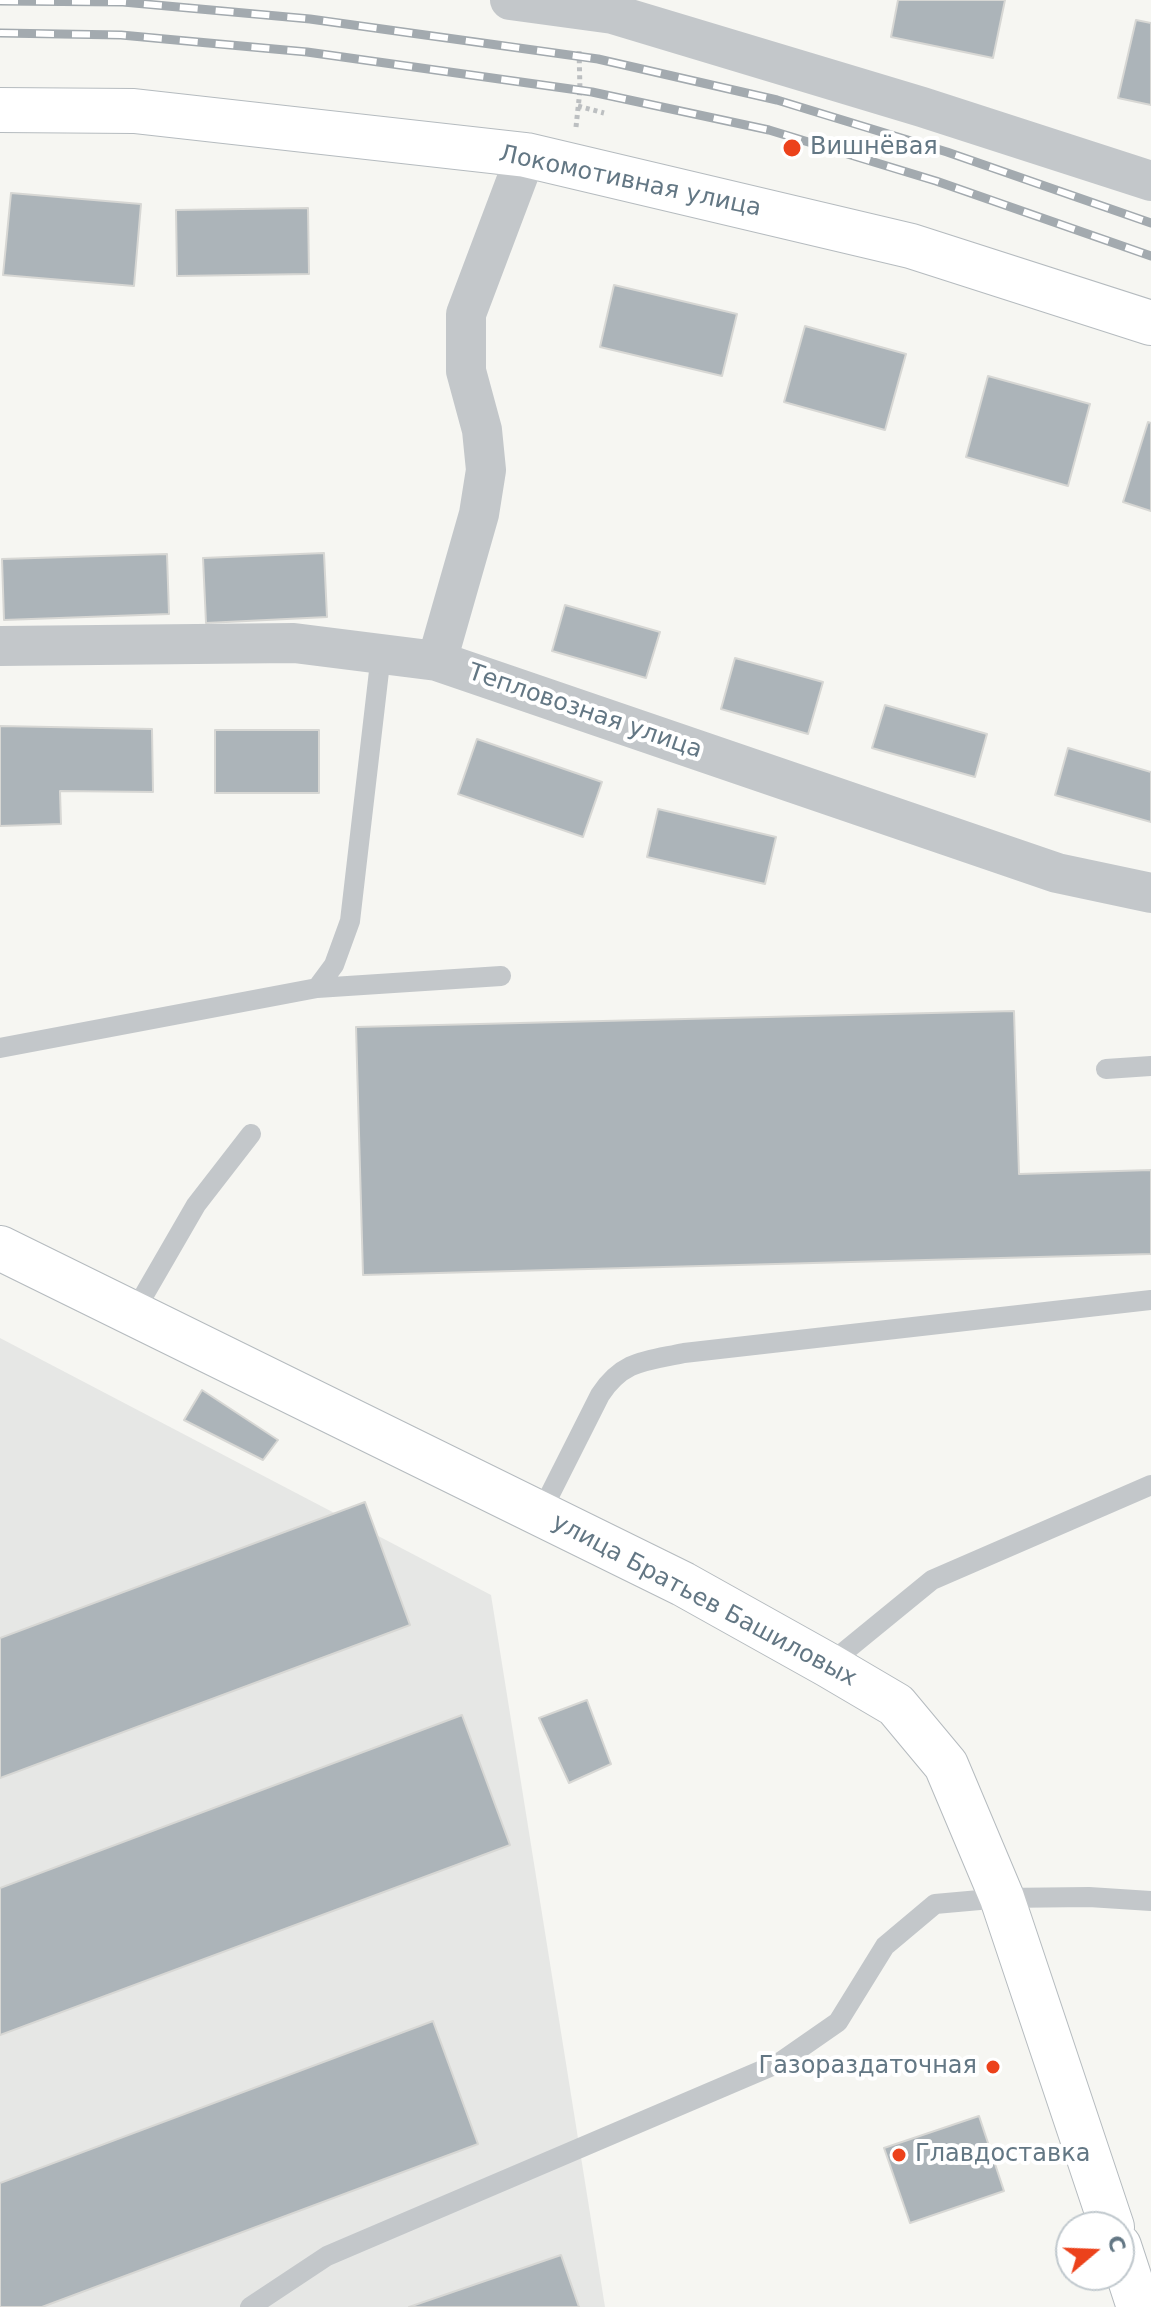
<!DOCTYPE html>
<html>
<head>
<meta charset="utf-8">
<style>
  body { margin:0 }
  #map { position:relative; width:1151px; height:2307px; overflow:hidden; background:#f6f6f2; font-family:"DejaVu Sans",sans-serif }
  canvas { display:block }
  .north { position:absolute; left:1055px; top:2211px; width:80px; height:80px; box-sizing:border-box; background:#fff; border:2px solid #c1c9ce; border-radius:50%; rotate:71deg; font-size:22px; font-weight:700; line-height:32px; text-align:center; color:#637784 }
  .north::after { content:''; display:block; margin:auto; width:28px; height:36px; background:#ec421b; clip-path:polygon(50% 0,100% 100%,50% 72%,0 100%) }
</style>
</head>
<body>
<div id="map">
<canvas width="1151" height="2307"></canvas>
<div class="north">С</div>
</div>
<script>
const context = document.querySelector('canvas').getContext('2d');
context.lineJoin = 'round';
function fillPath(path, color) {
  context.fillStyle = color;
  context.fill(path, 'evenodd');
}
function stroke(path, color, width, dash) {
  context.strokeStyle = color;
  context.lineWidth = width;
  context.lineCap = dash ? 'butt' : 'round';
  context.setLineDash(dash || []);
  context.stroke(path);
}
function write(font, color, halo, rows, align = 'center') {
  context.font = font + ' "DejaVu Sans",sans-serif';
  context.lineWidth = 8;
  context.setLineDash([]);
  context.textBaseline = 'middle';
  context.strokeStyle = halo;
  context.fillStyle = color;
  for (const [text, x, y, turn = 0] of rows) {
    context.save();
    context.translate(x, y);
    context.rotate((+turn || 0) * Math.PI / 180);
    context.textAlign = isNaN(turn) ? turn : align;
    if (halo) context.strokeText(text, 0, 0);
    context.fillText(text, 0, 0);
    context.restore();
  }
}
const built = new Path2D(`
  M0,1338L491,1595L605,2307H0Z`);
const building = new Path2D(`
  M898,0H1005L993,58L891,37Z
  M1136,20L1151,23V105L1118,98Z
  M11,193L141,204L134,286L3,275Z
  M308,208L309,274L177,276L176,210Z
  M614,285L737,314L722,376L600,347Z
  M805,326L906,354L885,430L784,402Z
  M988,376L1090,404L1068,486L966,457Z
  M1148,422L1151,423V511L1123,502Z
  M324,553L327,617L206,623L203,558Z
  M167,554L169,614L4,620L2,559Z
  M565,605L660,632L646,678L552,651Z
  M735,658L823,682L808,734L721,709Z
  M885,705L987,734L975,777L872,748Z
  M0,726L152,729L153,792L60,791L61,824L0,826Z
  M215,730H319V793H215Z
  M477,739L602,782L583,837L458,794Z
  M1068,748L1151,772V822L1055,795Z
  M658,809L776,837L765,884L647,857Z
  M1014,1011L1019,1174L1151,1170V1254L363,1275L356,1027Z
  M202,1390L278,1440L263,1460L184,1420Z
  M365,1502L410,1625L0,1778V1638Z
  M587,1700L611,1764L569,1783L539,1718Z
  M462,1715L510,1845L0,2035V1888Z
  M433,2021L478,2144L42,2307H0V2183Z
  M979,2116L1004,2191L910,2223L884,2148Z
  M561,2255L579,2307H409Z`);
const path = new Path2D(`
  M578,106L604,113
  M576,127L580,90L579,49`);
const lane = new Path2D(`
  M317,988L334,965L350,921L381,654
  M0,1048L317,988L501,976
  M1106,1069L1151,1066
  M133,1314L196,1205L251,1134
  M540,1514L600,1395C623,1360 646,1361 684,1353L1151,1300
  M828,1665L932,1580L1151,1485
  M250,2307L327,2256L779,2063L838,2022L885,1946L935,1904L1002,1898L1089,1897L1151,1901`);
const street = new Path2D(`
  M510,0L613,14L922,107L1151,181
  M0,646L294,643L437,661L1057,873L1151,893
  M437,661L479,514L486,470L482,430L466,371V314L526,155`);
const secondary = new Path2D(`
  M0,110L134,111L526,155L911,246L1151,323
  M0,1248L683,1584L828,1665L896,1705L946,1765L1002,1898L1112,2227
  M1119,2246L1139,2307`);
const rail = new Path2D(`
  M0,1L123,2L310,19L598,59L777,100L947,152L1151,223
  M0,33L121,35L307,52L592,92L769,130L936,181L1151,256`);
const markers = [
  [792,148,10,"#ec421b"],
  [993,2067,8,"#ec421b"],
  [899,2155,8,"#ec421b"]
];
const poiNames = [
  ["Вишнёвая",810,148],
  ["Газораздаточная",977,2067,"right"],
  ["Главдоставка",915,2155]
];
const streetNames = [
  ["Локомотивная улица",630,182,12],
  ["Тепловозная улица",585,712,19],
  ["улица Братьев Башиловых",704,1601,28]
];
fillPath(built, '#e6e7e5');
fillPath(building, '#acb4b9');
stroke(building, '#d7d7d4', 2);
stroke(secondary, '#b5bbbf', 46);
stroke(path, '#bcbfc1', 5, [4, 4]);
stroke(lane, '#c3c7ca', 20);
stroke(street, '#c3c7ca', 40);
stroke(secondary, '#fff', 44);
stroke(rail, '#a3aaaf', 9);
stroke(rail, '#fff', 6, [18]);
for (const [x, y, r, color] of markers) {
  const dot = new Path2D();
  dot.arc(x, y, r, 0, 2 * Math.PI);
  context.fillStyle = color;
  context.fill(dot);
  stroke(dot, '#fff', 3);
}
write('24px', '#637784', '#fff', poiNames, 'left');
write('24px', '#637784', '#fff', streetNames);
</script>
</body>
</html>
